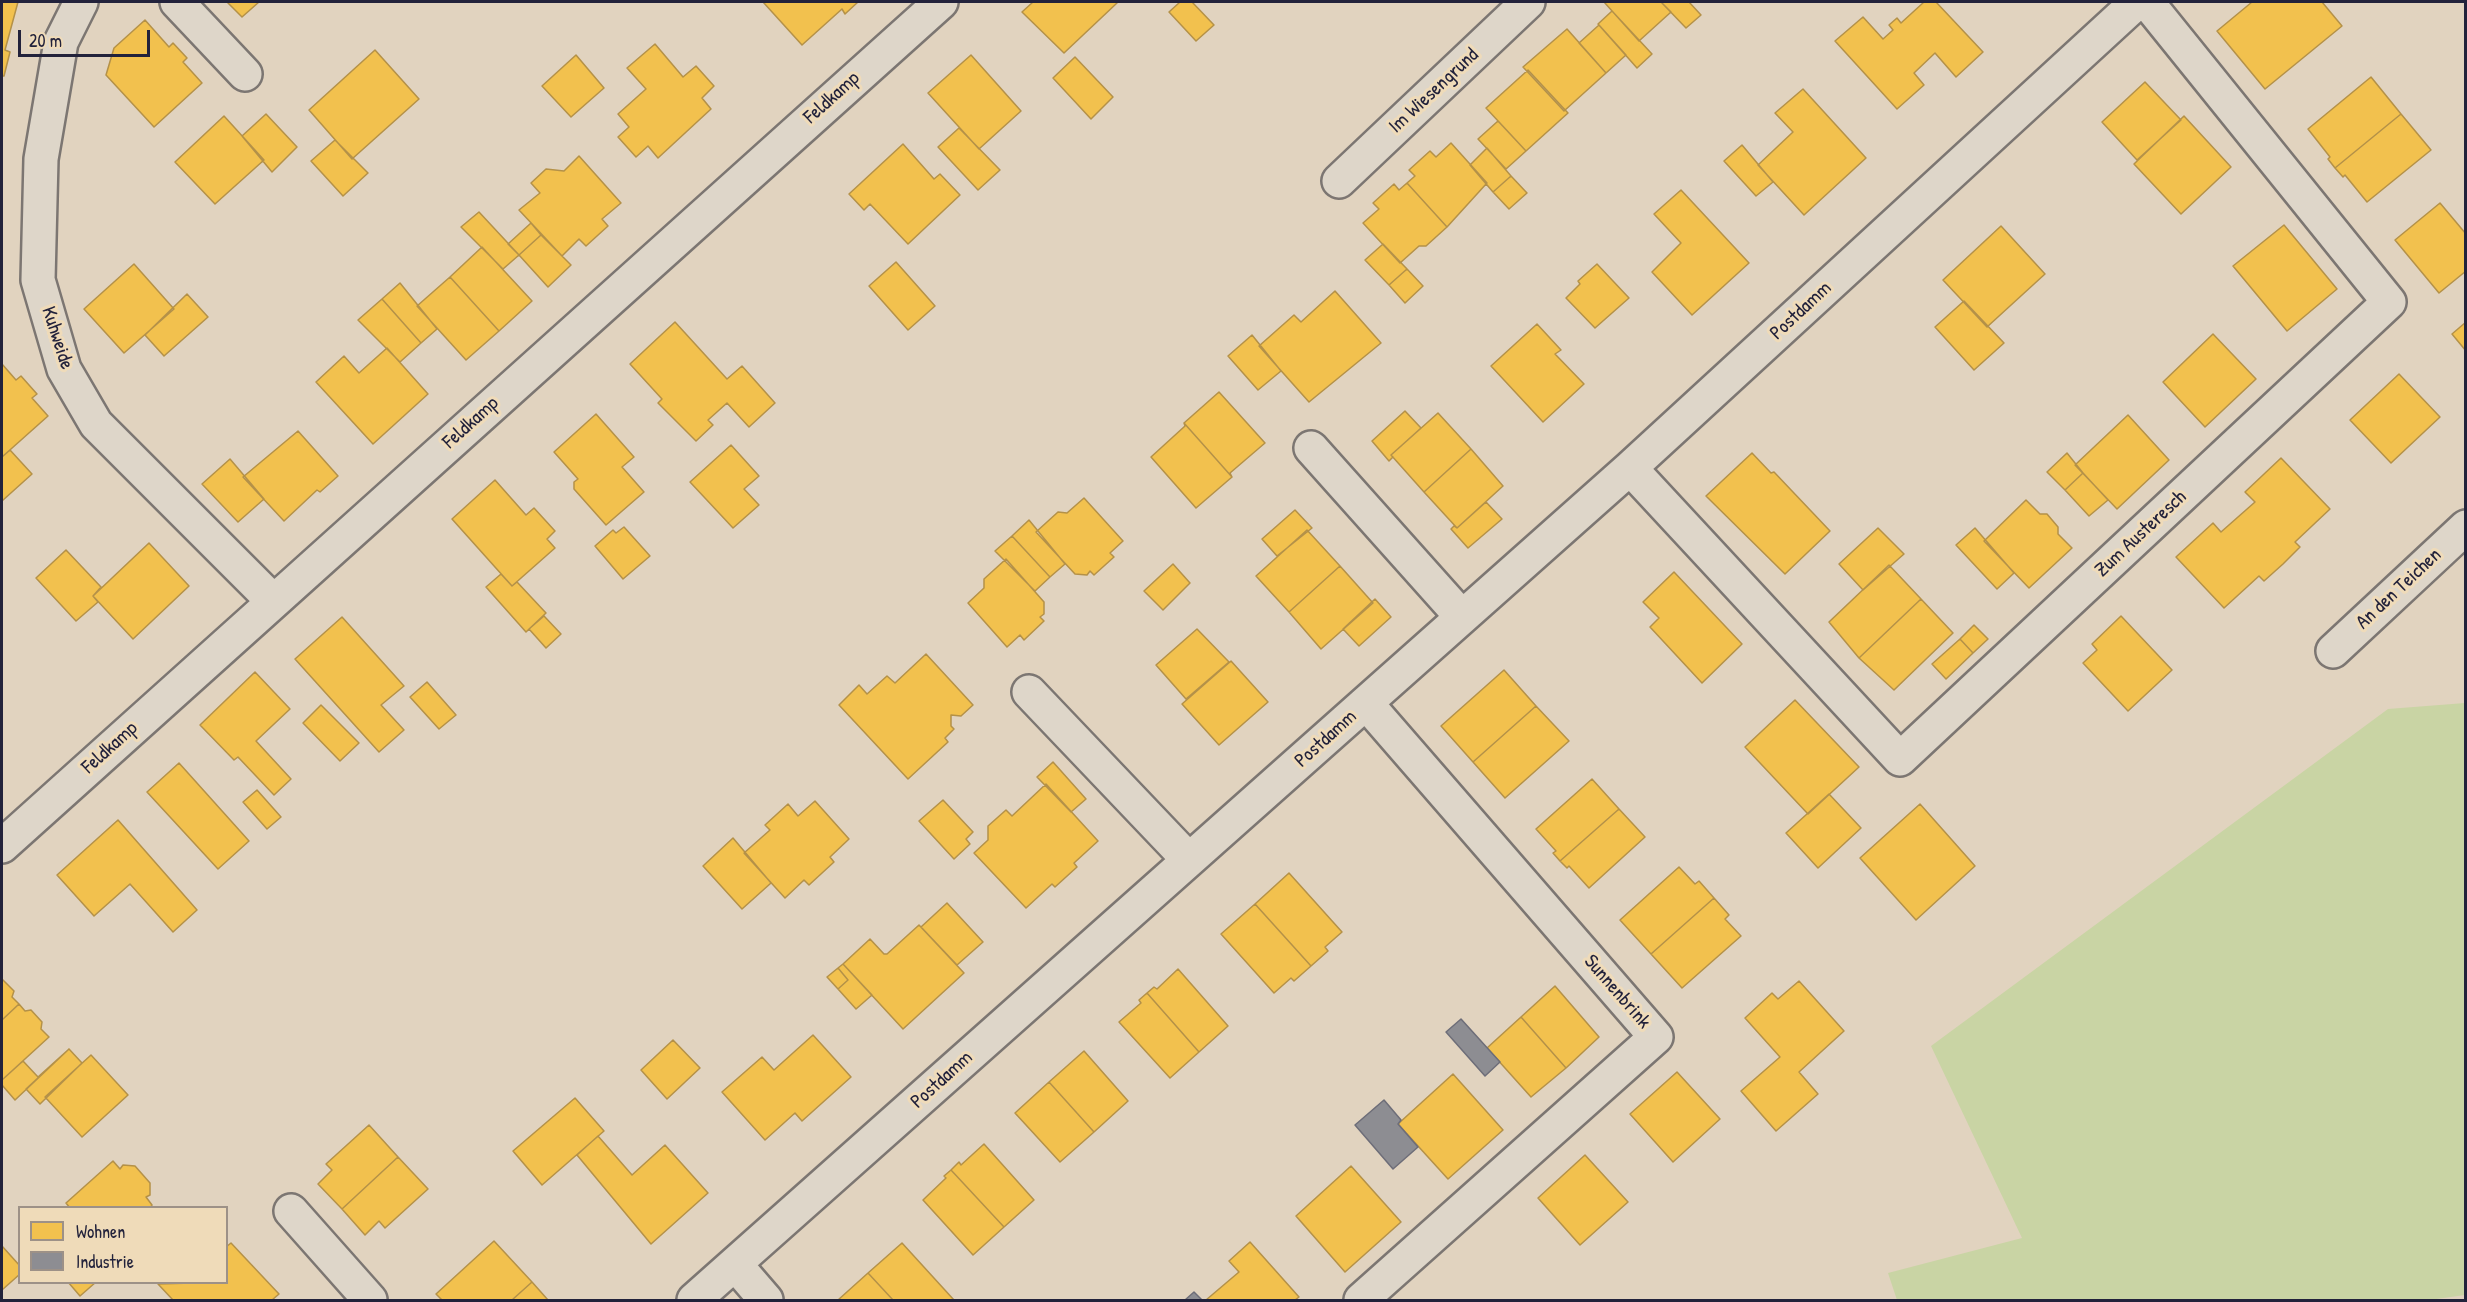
<!DOCTYPE html>
<html>
<head>
<meta charset="utf-8">
<style>
  body { margin:0 }
  #map { position:relative; width:2467px; height:1302px; overflow:hidden; background:#e1d3bf; font-family:"Patrick Hand",sans-serif }
  canvas { display:block }
  .frame { position:absolute; inset:0; border:3px solid #22223b; pointer-events:none }
  .legend { position:absolute; left:18px; top:1206px; width:210px; height:78px; box-sizing:border-box; background:#efdbb9; border:2px solid #9d9187; margin:0; padding:8px 10px; list-style:none; font-size:18px; color:#22223b }
  .legend li { display:flex; align-items:center; gap:12px; height:30px }
  .legend b { width:30px; border:2px solid #9d9187 }
  .scale { position:absolute; left:18px; top:30px; width:132px; height:27px; box-sizing:border-box; border:3px solid #22223b; border-top:0; padding-left:8px; font-size:18px; line-height:21px; white-space:nowrap; color:#22223b; -webkit-text-stroke:4px #efdbb9; paint-order:stroke }
</style>
</head>
<body>
<div id="map">
<canvas width="2467" height="1302"></canvas>
<div class="frame"></div>
<ul class="legend">
<li><b style="height:16px;background:#f2c14e"></b>Wohnen</li>
<li><b style="height:16px;background:#8d8d92"></b>Industrie</li>
</ul>
<div class="scale">20 m</div>
</div>
<script>
const context = document.querySelector('canvas').getContext('2d');
context.lineJoin = 'round';
function fillPath(path, color) {
  context.fillStyle = color;
  context.fill(path, 'evenodd');
}
function stroke(path, color, width, dash) {
  context.strokeStyle = color;
  context.lineWidth = width;
  context.lineCap = dash ? 'butt' : 'round';
  context.setLineDash(dash || []);
  context.stroke(path);
}
function write(font, color, halo, rows, align = 'center') {
  context.font = font + ' "Patrick Hand",sans-serif';
  context.lineWidth = 6;
  context.setLineDash([]);
  context.textBaseline = 'middle';
  context.strokeStyle = halo;
  context.fillStyle = color;
  for (const [text, x, y, turn = 0] of rows) {
    context.save();
    context.translate(x, y);
    context.rotate((+turn || 0) * Math.PI / 180);
    context.textAlign = isNaN(turn) ? turn : align;
    if (halo) context.strokeText(text, 0, 0);
    context.fillText(text, 0, 0);
    context.restore();
  }
}
const green = new Path2D(`
  M2465,703V1295L2429,1300H1897L1888,1273L2022,1238L1931,1046L2388,709Z`);
const homes = new Path2D(`
  M2,2H18L5,50L10,52L4,76H2Z
  M227,2H259L242,17Z
  M763,2H858L845,14L842,9L802,45Z
  M1033,2H1116L1117,3L1064,53L1022,12Z
  M1180,2H1192L1214,25L1196,41L1169,12Z
  M1604,2H1661L1671,12L1639,41Z
  M1661,2H1689L1701,15L1686,28Z
  M1924,2H1936L1983,52L1956,77L1935,53L1914,73L1924,85L1897,109L1835,41L1863,17L1883,39L1893,30L1889,25L1897,18L1901,23Z
  M2252,2H2322L2342,26L2265,89L2217,31Z
  M1612,11L1652,54L1637,68L1598,24Z
  M145,20L169,47L173,43L187,58L183,62L202,83L154,127L106,75L114,48Z
  M1599,25L1626,55L1606,73L1579,43Z
  M1567,29L1606,73L1564,111L1523,67Z
  M655,44L683,77L696,66L714,86L702,98L711,109L658,158L648,146L636,157L618,137L629,127L618,114L646,89L627,68Z
  M375,50L419,99L352,159L309,110Z
  M576,55L604,88L571,117L542,86Z
  M971,55L1021,111L979,149L928,93Z
  M1075,57L1113,97L1091,119L1053,78Z
  M1528,70L1568,113L1526,151L1486,108Z
  M2371,77L2401,114L2335,168L2328,159L2330,157L2308,129Z
  M2145,82L2181,120L2137,160L2102,122Z
  M1803,89L1866,158L1804,215L1758,165L1793,132L1775,113Z
  M266,114L297,147L272,172L242,136Z
  M2401,114L2431,150L2367,202L2345,175L2343,177L2335,168Z
  M224,116L264,160L215,204L175,162Z
  M2184,116L2231,167L2181,214L2134,164Z
  M1498,121L1526,151L1506,169L1478,139Z
  M959,128L1000,170L978,190L938,147Z
  M335,140L368,173L343,196L311,161Z
  M1451,143L1487,183L1447,227L1407,183L1415,176L1409,170L1430,151L1436,157Z
  M903,144L934,179L940,174L960,195L908,244L870,204L864,210L849,194Z
  M1742,145L1773,182L1756,196L1724,161Z
  M1487,148L1511,176L1493,192L1470,165Z
  M579,156L621,203L602,219L608,226L586,246L579,239L562,256L519,210L540,193L531,183L546,169L564,171Z
  M1511,176L1527,193L1509,209L1493,192Z
  M1407,183L1447,227L1426,246H1419L1400,263L1363,223L1379,209L1373,203L1394,184L1399,190Z
  M1681,190L1749,263L1692,315L1652,272L1681,243L1654,214Z
  M2440,203L2466,234V271L2439,293L2395,240Z
  M479,212L519,255L503,269L461,227Z
  M531,223L541,235L519,255L508,244Z
  M2284,225L2337,289L2287,331L2233,266Z
  M2001,226L2045,274L1987,327L1943,280Z
  M541,235L571,265L548,287L519,255Z
  M1383,244L1407,269L1389,285L1365,260Z
  M482,247L532,301L499,331L450,277Z
  M896,262L935,306L908,330L869,286Z
  M134,264L174,309L124,353L84,309Z
  M1597,264L1629,298L1595,328L1566,298L1580,284L1578,281Z
  M1407,269L1423,286L1405,303L1389,285Z
  M450,277L499,331L466,360L417,306Z
  M400,283L437,329L421,343L382,299Z
  M1335,291L1381,343L1309,402L1259,346L1294,315L1301,322Z
  M187,294L208,317L164,356L145,335Z
  M382,299L421,343L400,362L358,320Z
  M1964,301L2004,343L1974,370L1935,327Z
  M675,322L727,379L742,366L775,403L749,427L727,403L708,420L713,425L696,441L658,403L662,399L630,364Z
  M2466,322V351L2452,334Z
  M1537,324L1561,350L1555,354L1584,384L1543,422L1491,366Z
  M2213,334L2256,379L2205,427L2163,382Z
  M1252,335L1281,371L1258,390L1228,356Z
  M387,348L428,394L373,444L316,382L344,356L359,373Z
  M2,364L16,380L21,376L37,394L32,398L48,416L2,457Z
  M2399,374L2440,417L2391,463L2350,420Z
  M1219,392L1265,443L1230,473L1232,477L1184,423Z
  M1405,411L1421,428L1391,455L1393,457L1389,461L1372,441Z
  M1438,413L1471,449L1424,492L1391,455Z
  M596,414L634,457L622,467L644,492L606,525L574,489V482L578,479L554,452Z
  M2128,415L2169,460L2117,509L2075,465Z
  M1184,423L1232,477L1196,508L1151,457L1185,426Z
  M298,431L338,476L320,492L317,490L284,521L243,477Z
  M731,445L759,476L744,489L759,505L733,528L690,482Z
  M1471,449L1503,486L1457,528L1424,492Z
  M10,450L32,474L2,501V457Z
  M1752,453L1771,473L1774,472L1830,531L1785,574L1706,496Z
  M2067,453L2083,473L2065,490L2047,472Z
  M2281,458L2330,509L2295,542L2300,547L2283,564L2264,581L2259,576L2224,608L2176,557L2213,523L2221,532L2255,502L2245,492Z
  M230,459L264,499L238,522L202,484Z
  M2083,473L2108,500L2089,516L2065,490Z
  M495,480L526,515L534,508L555,531L547,539L555,548L512,586L452,519Z
  M1084,498L1123,541L1110,553L1114,557L1094,575L1090,571L1087,575L1075,574L1036,532L1058,512L1067,513Z
  M2026,500L2040,514H2047L2058,527V534L2072,548L2029,588L1984,541Z
  M1486,502L1502,519L1468,548L1451,529L1454,526L1457,528Z
  M1295,510L1312,528L1277,556L1262,539Z
  M1029,520L1065,564L1050,577L1012,536Z
  M624,527L650,556L623,579L595,546L613,530L616,533Z
  M1878,528L1904,554L1863,590L1839,564Z
  M1975,528L2014,573L1997,589L1956,545Z
  M1307,530L1340,566L1289,612L1256,576Z
  M1012,536L1050,577L1035,591L995,551Z
  M149,543L189,586L133,639L93,596Z
  M66,550L101,587L93,596L98,602L76,621L36,578Z
  M1006,559L1044,602V614L1040,617L1044,621L1024,640L1020,635L1007,647L968,603L984,588V579Z
  M1173,564L1190,583L1163,610L1144,591Z
  M1889,565L1921,599L1859,658L1829,622Z
  M1340,566L1373,603L1321,649L1289,612Z
  M1674,572L1742,644L1702,683L1650,627L1659,618L1643,602Z
  M501,574L512,586L517,582L546,613L526,632L486,587Z
  M1375,599L1391,617L1359,646L1343,629Z
  M1921,599L1953,633L1894,690L1859,658Z
  M544,616L561,634L546,648L529,629Z
  M2121,616L2172,670L2128,711L2083,663L2097,650L2092,644Z
  M342,617L404,686L381,705L404,730L379,752L295,659Z
  M1974,625L1988,639L1973,653L1960,639Z
  M1197,629L1229,662L1186,699L1156,665Z
  M1960,639L1973,653L1946,679L1932,664Z
  M926,654L973,705L961,716L951,715V726L954,729L945,738L948,742L908,779L839,705L859,685L867,694L887,676L895,683Z
  M1231,661L1268,702L1219,745L1182,704Z
  M1504,670L1536,706L1473,762L1441,726Z
  M255,672L290,709L256,741L291,779L274,795L238,757L234,760L200,725Z
  M427,682L456,715L439,729L410,697Z
  M1795,700L1859,767L1808,814L1745,747Z
  M321,705L359,743L340,761L303,723Z
  M1536,706L1569,741L1505,798L1473,762Z
  M1053,762L1086,799L1071,812L1037,777Z
  M179,763L249,841L218,869L147,792Z
  M1592,779L1619,809L1560,861L1553,853L1556,851L1536,829Z
  M1046,784L1098,841L1074,863L1077,867L1055,887L1052,884L1026,908L974,853L988,840V826L1006,810L1012,816Z
  M257,790L281,817L267,829L243,802Z
  M1829,794L1861,828L1818,868L1786,833Z
  M943,800L973,832L966,839L970,844L954,859L919,821Z
  M815,801L849,839L830,857L834,862L809,885L804,880L785,898L744,853L770,830L765,825L788,804L798,816Z
  M1920,804L1975,866L1916,920L1860,858Z
  M1619,809L1645,837L1589,888L1569,866L1567,868L1560,861Z
  M118,820L197,910L173,932L130,884L94,916L57,875Z
  M733,838L771,883L742,909L703,866Z
  M1679,867L1695,884L1699,881L1714,898L1651,954L1620,920Z
  M1289,873L1342,932L1325,947L1328,951L1311,966L1255,904Z
  M1714,898L1729,915L1725,919L1741,936L1682,988L1651,954Z
  M947,903L983,942L957,965L921,927Z
  M1255,904L1311,966L1294,981L1291,978L1274,993L1221,934Z
  M919,925L964,973L903,1029L843,964L870,939L884,954H887Z
  M843,964L872,995L856,1009L838,989L848,980L838,968Z
  M838,968L848,980L838,989L827,977Z
  M1178,969L1228,1026L1199,1052L1147,993L1154,987L1157,989Z
  M2,979L14,991L12,997L19,1004L2,1020Z
  M1799,981L1844,1031L1799,1072L1818,1094L1776,1131L1741,1091L1780,1057L1745,1018L1772,993L1778,999Z
  M1555,986L1599,1037L1566,1068L1521,1017Z
  M1147,993L1199,1052L1170,1078L1119,1022L1141,1003L1139,1000Z
  M19,1004L25,1011L31,1010L42,1022L41,1029L49,1037L2,1080V1020Z
  M1521,1017L1566,1068L1531,1097L1487,1048Z
  M813,1035L851,1077L802,1121L795,1113L765,1140L722,1092L762,1057L774,1070Z
  M673,1040L700,1068L667,1099L641,1070Z
  M69,1049L15,1100L2,1085V1080L23,1061L38,1077Z
  M69,1049L82,1063L40,1104L26,1089Z
  M1084,1051L1128,1101L1094,1132L1049,1082Z
  M91,1055L128,1095L82,1137L45,1097Z
  M1677,1072L1720,1119L1673,1162L1630,1114Z
  M1453,1074L1503,1130L1448,1179L1398,1124Z
  M1049,1082L1094,1132L1060,1162L1015,1113Z
  M575,1098L604,1131L542,1185L513,1151Z
  M369,1125L398,1157L342,1209L318,1184L332,1170L326,1164Z
  M598,1136L632,1175L665,1145L708,1193L651,1244L577,1155Z
  M984,1144L1034,1200L1004,1227L951,1170L959,1162L961,1165Z
  M1585,1155L1628,1202L1580,1245L1538,1198Z
  M398,1157L428,1189L385,1228L379,1221L365,1235L342,1209Z
  M113,1161L120,1169L123,1165L135,1166L150,1183V1195L146,1197L152,1205L150,1208H70L66,1203Z
  M1351,1166L1401,1222L1345,1272L1296,1216Z
  M951,1170L1004,1227L973,1255L923,1200L946,1178L944,1176Z
  M494,1241L532,1282L512,1300H442L436,1294Z
  M1250,1242L1299,1297L1295,1300H1206L1239,1272L1229,1261Z
  M231,1243L279,1294L272,1300H173L158,1284L226,1282V1247Z
  M902,1243L954,1300H893L868,1273Z
  M2,1246L20,1266V1274L2,1290Z
  M868,1273L893,1300H838Z
  M68,1282H96L80,1296Z
  M532,1282L548,1300H512Z`);
const industry = new Path2D(`
  M1461,1019L1500,1062L1485,1076L1446,1032Z
  M1384,1100L1401,1120L1398,1124L1418,1147L1393,1169L1355,1125Z
  M1194,1292L1202,1300H1185Z`);
const street = new Path2D(`
  M81,2L61,42L41,159L38,280L64,369L96,424L273,601
  M177,2L245,74
  M1339,181L1528,2
  M1311,448L1462,617
  M1630,468L1900,759L2389,302L2147,2
  M2333,651L2466,527
  M1029,692L1189,860
  M2,846L941,2
  M291,1211L370,1300
  M735,1264L766,1300
  M694,1300L1630,468L2137,2
  M1361,1300L1656,1037L1366,703`);
const streetNames = [
  ["Im Wiesengrund",1434,91,-43],
  ["Feldkamp",832,98,-42],
  ["Postdamm",1801,311,-43],
  ["Kuhweide",57,338,72],
  ["Feldkamp",471,423,-42],
  ["Zum Austeresch",2141,534,-43],
  ["An den Teichen",2399,589,-43],
  ["Postdamm",1326,739,-42],
  ["Feldkamp",110,748,-42],
  ["Sunnenbrink",1617,992,49],
  ["Postdamm",942,1080,-42]
];
fillPath(green, '#c9d4a4');
fillPath(homes, '#f2c14e');
stroke(homes, '#b49148', 1.5);
fillPath(industry, '#8d8d92');
stroke(industry, '#6d6d78', 1.5);
stroke(street, '#7c7672', 38);
stroke(street, '#ded6c9', 33);
write('20px', '#22223b', '#efdbb9', streetNames);
</script>
</body>
</html>
